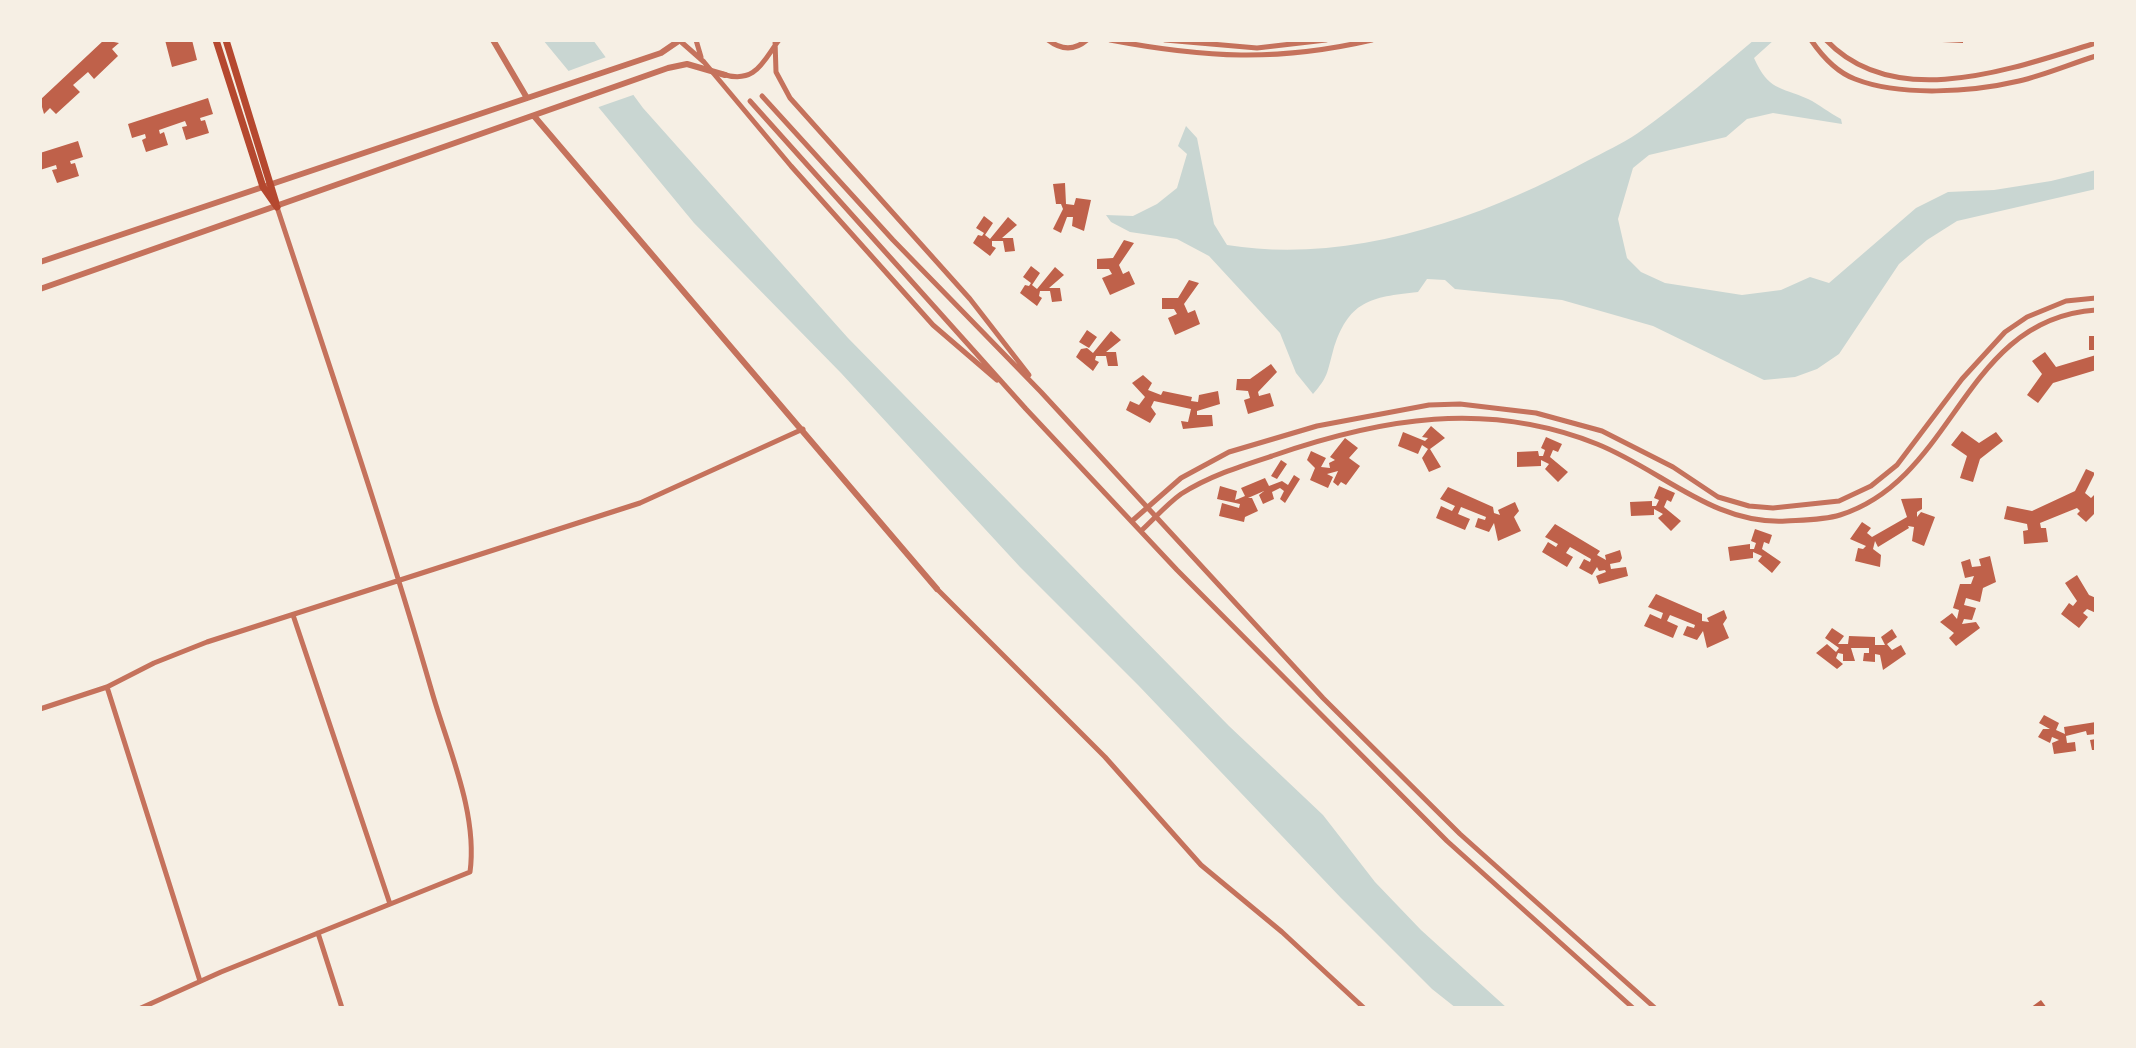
<!DOCTYPE html>
<html>
<head>
<meta charset="utf-8">
<style>
  body { margin:0 }
  #map { position:relative; width:2136px; height:1048px; overflow:hidden; background:#f6efe4; font-family:"PT Sans",sans-serif }
  canvas { display:block }
  .frame { position:absolute; inset:0; border:42px solid #f6efe4; pointer-events:none }
</style>
</head>
<body>
<div id="map">
<canvas width="2136" height="1048"></canvas>
<div class="frame"></div>
</div>
<script>
const context = document.querySelector('canvas').getContext('2d');
context.lineJoin = 'round';
function fillPath(path, color) {
  context.fillStyle = color;
  context.fill(path, 'evenodd');
}
function stroke(path, color, width, dash) {
  context.strokeStyle = color;
  context.lineWidth = width;
  context.lineCap = dash ? 'butt' : 'round';
  context.setLineDash(dash || []);
  context.stroke(path);
}
const water = new Path2D(`
  M543,40H593L643,108L848,338L1229,726L1323,815L1375,882L1421,930L1507,1008H1456L1432,989L1341,898L1139,686L1020,567L841,373L694,223Z
  M1754,40H1774L1754,58C1769,91 1779,86 1808,99C1819,104 1829,113 1841,119L1842,124L1773,113L1747,119L1726,137L1649,155L1633,168L1618,219L1627,258L1641,272L1665,283L1742,295L1781,290L1810,277L1829,283L1916,208L1948,192L1994,190L2051,181L2096,170V189L1957,221L1927,240L1899,264L1839,354L1817,369L1795,377L1764,380L1653,326L1562,300L1455,289L1445,280L1427,279L1418,292C1370,297 1348,301 1333,351C1327,373 1328,377 1313,394L1296,373L1280,333L1209,256L1177,239L1130,232L1111,222L1106,215L1133,216L1157,204L1177,188L1187,154L1178,146L1186,126L1197,138L1214,224L1227,245C1349,265 1481,219 1587,161C1604,152 1622,144 1638,133C1679,104 1716,72 1754,40Z`);
const pier = new Path2D(`
  M609,56L636,94L593,109L563,73Z`);
const building = new Path2D(`
  M104,40L119,43L112,49L118,56L94,79L88,72L80,79L73,85L80,92L56,114L50,108L44,114L40,100Z
  M165,40H192L197,60L172,67Z
  M1942,40H1963V43L1942,42Z
  M208,98L213,114L200,118L201,121L205,120L209,133L186,140L182,127L187,126L185,121L159,130L160,134L164,132L168,145L146,152L142,140L146,138L145,134L132,138L128,124Z
  M78,141L83,157L70,161L71,164L75,163L79,176L57,183L52,170L57,169L56,165L40,170V153Z
  M1065,183L1066,204L1074,205L1076,198L1091,200L1084,231L1072,226L1073,217H1067L1061,233L1053,229L1063,209L1061,204H1056L1053,184Z
  M984,216L993,223L985,235L990,239L1008,217L1017,225L1002,238H1013L1015,251L1005,252L1003,241H992V246L996,248L990,256L973,243L978,235L982,236L984,233L976,228Z
  M1124,240L1134,243L1119,265L1123,274L1129,271L1135,284L1110,295L1102,278L1112,274L1109,269H1097V259L1113,258Z
  M1031,266L1040,273L1032,285L1037,289L1055,267L1064,275L1049,288H1060L1062,301L1052,302L1050,291H1040L1039,296L1042,298L1037,306L1020,293L1025,285L1029,286L1031,283L1023,277Z
  M1189,280L1199,283L1184,304L1188,313L1195,310L1200,324L1175,335L1168,318L1177,314L1174,309H1162V298H1178Z
  M1087,330L1097,337L1089,348L1079,342Z
  M1111,331L1121,340L1106,352H1116L1118,366H1108L1106,356H1096L1095,360L1099,362L1093,371L1076,357L1081,349L1087,348L1093,353Z
  M2089,336H2096V350H2089Z
  M2045,352L2056,367L2096,355V370L2053,383L2038,403L2027,395L2042,374L2032,361Z
  M1271,364L1277,372L1258,392L1259,396L1270,393L1274,406L1248,414L1244,400L1250,398L1248,391L1236,390L1237,379H1250Z
  M1143,375L1152,383L1148,390L1161,395L1163,391L1192,397L1191,401L1198,402L1199,395L1218,391L1220,404L1197,411V415H1212L1213,426L1183,429L1181,421L1188,422L1191,409L1154,401L1151,407L1156,414L1150,423L1126,410L1130,401L1139,405L1145,397L1132,383Z
  M1431,426L1445,438L1430,449L1441,467L1429,472L1422,458L1428,449L1422,445L1418,454L1398,446L1403,432L1425,441L1428,438L1422,437Z
  M1962,431L1979,443L1996,432L2003,441L1980,459L1973,482L1960,478L1967,456L1951,445Z
  M1546,437L1562,444L1558,452L1553,450L1550,457L1568,472L1558,482L1545,469L1549,464L1541,460V466L1517,467V452L1538,451L1539,456H1543L1545,450L1541,448Z
  M1345,438L1358,448L1349,458L1360,466L1346,485L1341,482L1338,486L1333,482L1338,471L1327,474L1333,477L1328,488L1310,480L1315,468L1307,460L1311,451L1326,458L1321,467L1330,468L1329,463L1335,460L1330,457Z
  M1281,460L1287,464L1277,479L1271,476Z
  M2086,469L2095,473L2085,493L2091,498L2096,493V512L2086,522L2077,514L2080,511L2077,508L2040,523L2041,528H2046L2048,542L2024,544L2023,531L2028,530L2027,524L2004,519L2007,506L2032,511L2075,491Z
  M1294,475L1300,479L1285,503L1280,499L1284,491L1280,488L1272,492L1274,499L1263,504L1259,495L1264,491L1248,498H1252L1258,511L1245,517L1244,522L1219,516L1222,503L1239,508L1240,504L1217,499L1220,486L1237,491L1235,500L1238,499L1245,496L1241,488L1265,478L1269,486L1282,481L1288,485Z
  M1659,486L1675,493L1671,502L1667,500L1664,507L1681,521L1671,531L1658,518L1663,514L1654,509V515L1631,516L1630,502L1652,501V506H1656L1659,500L1654,498Z
  M1448,487L1493,507L1494,513L1500,515L1498,510L1515,502L1519,511L1514,517L1521,531L1498,541L1494,523L1489,532L1475,527L1478,518L1485,520L1486,517L1461,507L1458,514L1470,519L1465,530L1436,518L1441,506L1452,511L1455,506L1440,499Z
  M1922,498V509L1917,512V517L1921,512L1935,517L1924,546L1912,541L1914,527L1908,526L1909,528L1878,547L1875,541L1873,549L1881,555L1880,567L1855,561L1858,548L1863,549L1866,546L1850,539L1862,522L1871,528L1867,533L1872,537L1907,517L1901,499Z
  M1555,524L1600,551L1597,555L1606,560L1605,555L1620,550L1622,558L1620,562L1610,564L1611,569L1626,567L1628,576L1599,584L1596,576L1606,572L1605,570L1599,571L1597,567L1592,575L1579,568L1584,559L1590,562L1591,559L1570,547L1566,553L1573,557L1567,567L1542,552L1548,542L1556,547L1558,544L1545,537Z
  M1755,529L1772,535L1769,544L1764,542L1762,549L1781,562L1772,573L1758,561L1762,556L1753,552V558L1730,561L1728,547L1750,544V549H1754L1756,543L1751,541Z
  M1990,556L1996,582L1983,588L1980,602L1966,598L1964,605L1976,608L1972,620L1964,619L1962,624L1976,622L1980,628L1956,646L1949,638L1954,633L1940,622L1952,613L1957,619L1959,610L1953,608L1960,584H1971L1974,576L1965,578L1961,562L1970,559L1972,567L1981,566L1979,559Z
  M2077,575L2089,595L2096,598V613L2087,609L2083,613L2088,617L2079,628L2061,614L2069,603L2073,606L2077,601L2065,583Z
  M1656,594L1702,614V621L1709,622L1707,618L1724,610L1727,618L1723,624L1729,638L1707,648L1703,631L1697,640L1683,635L1687,626L1694,628L1695,625L1670,615L1667,621L1678,626L1673,638L1644,626L1650,614L1661,619L1663,613L1648,607Z
  M1832,628L1844,636L1838,644H1848L1849,636L1875,637V645H1885L1881,637L1892,629L1897,637L1887,644L1892,650L1901,645L1906,654L1883,670L1880,655L1875,654V662L1863,661L1864,653H1869V648H1851L1855,661H1843V654L1838,653L1836,658L1843,664L1837,669L1816,653L1827,644L1836,652L1839,648L1825,638Z
  M2044,715L2059,723L2056,730L2065,734L2064,727L2096,722V734L2087,735L2086,731L2066,736L2067,743L2075,742L2076,751L2054,754L2052,743L2059,740L2052,737L2050,743L2038,737L2043,729H2050L2039,723Z
  M2096,739V750H2092L2090,740Z
  M2041,1000L2047,1008H2030Z`);
const minor = new Path2D(`
  M679,40L704,62L791,166L933,325L997,380
  M696,40L701,57
  M775,40L776,72L790,98L970,299L1029,375
  M1048,40C1061,50 1074,51 1087,40
  M1110,40C1205,58 1277,62 1372,40
  M1165,40L1257,48L1326,40
  M1811,40C1822,56 1836,72 1855,79C1901,97 1972,92 2019,81C2045,75 2070,64 2096,56
  M1826,40C1895,113 2014,68 2096,43
  M722,74C756,85 763,61 779,40
  M762,96L893,240L1041,392L1323,698L1460,834L1655,1008
  M750,101L1026,409L1177,570L1447,841L1633,1008
  M1132,521L1181,478L1229,452L1317,426L1429,405L1460,404L1536,413L1602,431L1673,467L1718,497L1749,506L1773,508L1839,501L1871,486L1897,465L1962,379L2005,332L2027,317L2066,301L2096,298
  M1141,531C1154,519 1167,504 1181,494C1209,476 1241,466 1272,456C1381,418 1487,400 1597,444C1662,470 1713,525 1786,521C1803,520 1824,520 1840,515C1957,478 1962,319 2096,310
  M937,589L1105,757L1201,865L1282,932L1364,1008
  M293,615L390,904
  M107,687L200,981
  M40,709L107,687L154,663L207,642L640,503L803,429
  M318,933L342,1008
  M141,1008L221,972L470,872C478,813 448,748 432,692C385,529 330,368 277,207`);
const tertiary = new Path2D(`
  M493,40L527,98
  M534,116L937,589
  M40,262L661,53L680,40
  M40,289L668,68L687,64L725,75`);
const secondary = new Path2D(`
  M216,40L263,187L277,207
  M226,40L276,203`);
fillPath(water, '#c9d6d2');
fillPath(pier, '#f6efe4');
fillPath(building, '#bf614a');
stroke(minor, '#c5725c', 5);
stroke(tertiary, '#c5725c', 6);
stroke(secondary, '#b5482f', 7);
</script>
</body>
</html>
